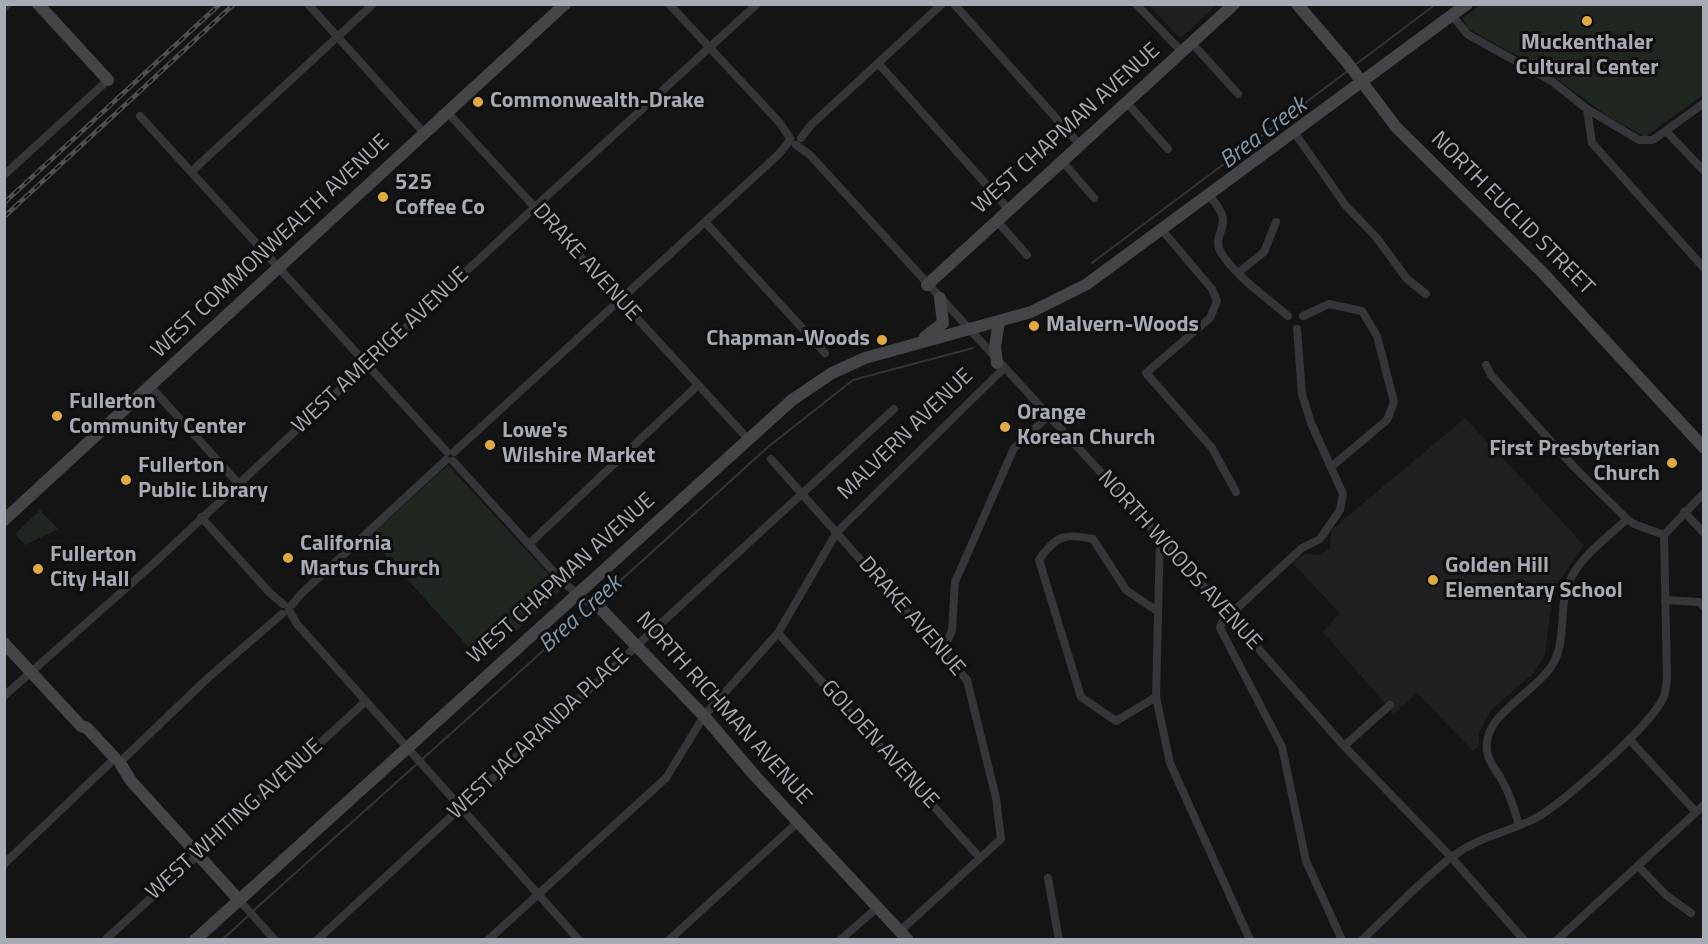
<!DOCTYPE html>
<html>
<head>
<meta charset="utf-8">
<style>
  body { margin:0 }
  #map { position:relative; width:1708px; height:944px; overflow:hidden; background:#141415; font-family:"Titillium Web",sans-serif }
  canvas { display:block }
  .frame { position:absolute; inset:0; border:6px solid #a6abb4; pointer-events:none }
</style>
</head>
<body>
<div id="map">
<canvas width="1708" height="944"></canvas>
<div class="frame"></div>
</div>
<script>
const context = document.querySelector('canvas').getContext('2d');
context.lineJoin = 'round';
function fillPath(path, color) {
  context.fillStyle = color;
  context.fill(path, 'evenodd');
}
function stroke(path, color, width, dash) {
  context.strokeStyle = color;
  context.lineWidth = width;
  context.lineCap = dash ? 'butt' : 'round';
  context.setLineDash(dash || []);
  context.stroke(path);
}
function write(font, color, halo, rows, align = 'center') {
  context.font = font + ' "Titillium Web",sans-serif';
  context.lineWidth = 6;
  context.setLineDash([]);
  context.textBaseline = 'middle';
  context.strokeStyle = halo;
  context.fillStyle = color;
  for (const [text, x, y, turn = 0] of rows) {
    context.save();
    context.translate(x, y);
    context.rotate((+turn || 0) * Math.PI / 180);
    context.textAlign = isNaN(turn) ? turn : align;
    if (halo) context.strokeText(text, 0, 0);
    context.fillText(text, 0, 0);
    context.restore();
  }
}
const built = new Path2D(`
  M1149,5H1217L1183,36H1178Z
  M1465,418L1584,545L1553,590L1545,655L1534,673L1491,710L1479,733V746L1473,751L1417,693L1394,714L1323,632L1340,613L1292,563L1305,554L1319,555L1330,549L1331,530Z`);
const green = new Path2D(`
  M1481,5H1703V95L1645,137L1606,115L1553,76L1467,28L1463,18Z
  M448,465L562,589L482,662L369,537Z
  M40,510L58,529L25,545L15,534Z`);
const stream = new Path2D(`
  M1355,65L1436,4
  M1092,263L1349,70
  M599,600L768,447L853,380L973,348
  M253,911L593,606
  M222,940L249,915`);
const street = new Path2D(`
  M308,4L425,134
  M669,4L779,122L790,138
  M954,4L1080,145
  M1136,4L1182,52
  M4,8L8,4
  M1452,15L1467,34L1553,82L1587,109L1639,140H1653L1704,103
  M1192,43L1238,94
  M878,63L1009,210
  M1127,103L1168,149
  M1587,109L1592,143L1704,268
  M448,113L748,439
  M140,116L447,452
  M1666,131L1704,171
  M1294,132L1346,206L1376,237L1407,279L1426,294
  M801,138L811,125L942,4
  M796,145L810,155L1160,537L1344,746L1451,857L1524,940
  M1062,161L1094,198
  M191,172L373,4
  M4,175L108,80
  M1209,195C1213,201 1220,208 1222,215C1227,227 1213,238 1220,251C1235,276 1266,297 1288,316
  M997,221L1027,255
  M705,222L825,353
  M1162,230L1212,289L1217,301L1210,318L1146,373L1212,448L1236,492
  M1239,272L1264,252L1276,222
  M1303,316L1329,304L1362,311L1377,336L1394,402L1387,420L1331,467
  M1297,329L1302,394L1311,423L1343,494L1340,510L1320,539L1302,548L1222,622L1220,628L1282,747L1306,861L1342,940
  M1486,365L1491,375L1574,467L1627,519L1634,524L1664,535
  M150,386L238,483
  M454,452L779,154L790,140
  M771,459L967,680L996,798L1001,839L900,931
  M453,461L564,583L588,602L598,606
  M1684,512L1704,533
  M201,517L270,593L283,604
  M1160,537L1156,697L1170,763L1250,940
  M529,544L697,386
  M1665,600L1699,602L1704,607
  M289,608L302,593L446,460
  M289,610L297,624L579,940
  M778,633L980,858
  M943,650L952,631L955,582L1014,448L1048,416
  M4,696L152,565L535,207L757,4
  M1156,697L1116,721L1081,697L1039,560C1056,535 1065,533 1093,539L1126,590L1157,611
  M1629,739L1696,812
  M1344,746L1390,705
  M120,762L209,677L282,614
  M1519,825C1515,812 1511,798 1505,786C1497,768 1482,759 1488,737C1494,710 1539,689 1554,662C1565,641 1560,614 1566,591C1573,561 1606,539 1627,519
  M4,864L110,763
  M1638,866L1666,895L1691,913
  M1048,878L1059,940
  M239,900L275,940
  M105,940L366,701
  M317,940L894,409
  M488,940L666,778L704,716L778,633L837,532L1003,369
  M669,940L798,822
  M840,940L877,908
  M1362,940C1392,912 1421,880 1453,856C1480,836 1507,833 1536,818C1562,804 1654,723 1664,696C1666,691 1666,684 1667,678L1664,535L1704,493
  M1557,940L1704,805`);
const secondary = new Path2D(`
  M38,4L108,80
  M1297,4L1346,61L1396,127L1542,272L1704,448
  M927,285L1234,4
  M925,337L943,323L940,298
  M997,363L995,347L999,322
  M4,520L565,4
  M598,606L704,716L756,777L908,940
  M4,643L81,726L87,728L115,758
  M120,763L131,781L239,900
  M195,940L792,400L832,373L865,358L1031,312L1087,284L1467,4`);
const rail = new Path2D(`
  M4,203L220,4
  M4,217L234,4`);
const markers = [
  [1587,21,6,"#e0aa41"],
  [478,102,6,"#e0aa41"],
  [383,197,6,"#e0aa41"],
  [1034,326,6,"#e0aa41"],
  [882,340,6,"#e0aa41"],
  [57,416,6,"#e0aa41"],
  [1005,427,6,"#e0aa41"],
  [490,445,6,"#e0aa41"],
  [1672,463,6,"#e0aa41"],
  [126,480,6,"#e0aa41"],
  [288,558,6,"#e0aa41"],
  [38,569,6,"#e0aa41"],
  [1433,580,6,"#e0aa41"]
];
const poiNames = [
  ["Muckenthaler",1587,44,"center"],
  ["Cultural Center",1587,69,"center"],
  ["Commonwealth-Drake",490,102],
  ["525",395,184],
  ["Coffee Co",395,209],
  ["Malvern-Woods",1046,326],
  ["Chapman-Woods",870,340,"right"],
  ["Fullerton",69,403],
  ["Community Center",69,428],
  ["Orange",1017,414],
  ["Korean Church",1017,439],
  ["Lowe's",502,432],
  ["Wilshire Market",502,457],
  ["First Presbyterian",1660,450,"right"],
  ["Church",1660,475,"right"],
  ["Fullerton",138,467],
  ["Public Library",138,492],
  ["California",300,545],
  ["Martus Church",300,570],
  ["Fullerton",50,556],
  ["City Hall",50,581],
  ["Golden Hill",1445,567],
  ["Elementary School",1445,592]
];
const streetNames = [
  ["WEST CHAPMAN AVENUE",1067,129,-42],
  ["NORTH EUCLID STREET",1512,214,45],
  ["WEST COMMONWEALTH AVENUE",271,247,-43],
  ["DRAKE AVENUE",586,263,48],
  ["WEST AMERIGE AVENUE",381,351,-43],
  ["MALVERN AVENUE",906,435,-44],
  ["NORTH WOODS AVENUE",1179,561,48],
  ["WEST CHAPMAN AVENUE",562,579,-42],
  ["DRAKE AVENUE",911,617,49],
  ["NORTH RICHMAN AVENUE",723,709,48],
  ["WEST JACARANDA PLACE",539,735,-43],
  ["GOLDEN AVENUE",879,745,48],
  ["WEST WHITING AVENUE",235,820,-42]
];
const waterNames = [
  ["Brea Creek",1264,134,-37],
  ["Brea Creek",581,615,-42]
];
fillPath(built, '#202022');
fillPath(green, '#202721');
stroke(stream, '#2e363c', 2);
stroke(street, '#35363a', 8);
stroke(secondary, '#434549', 12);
stroke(rail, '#4e5054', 4.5);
stroke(rail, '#0f0f10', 2, [7]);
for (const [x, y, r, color] of markers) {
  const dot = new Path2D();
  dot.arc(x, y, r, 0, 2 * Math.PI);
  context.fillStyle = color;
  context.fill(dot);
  stroke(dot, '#0f0f10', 2);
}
write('bold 22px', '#a6abb4', '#0f0f10', poiNames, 'left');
write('22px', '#a6abb4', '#0f0f10', streetNames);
write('italic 24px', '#8098ac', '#0f0f10', waterNames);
</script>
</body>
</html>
